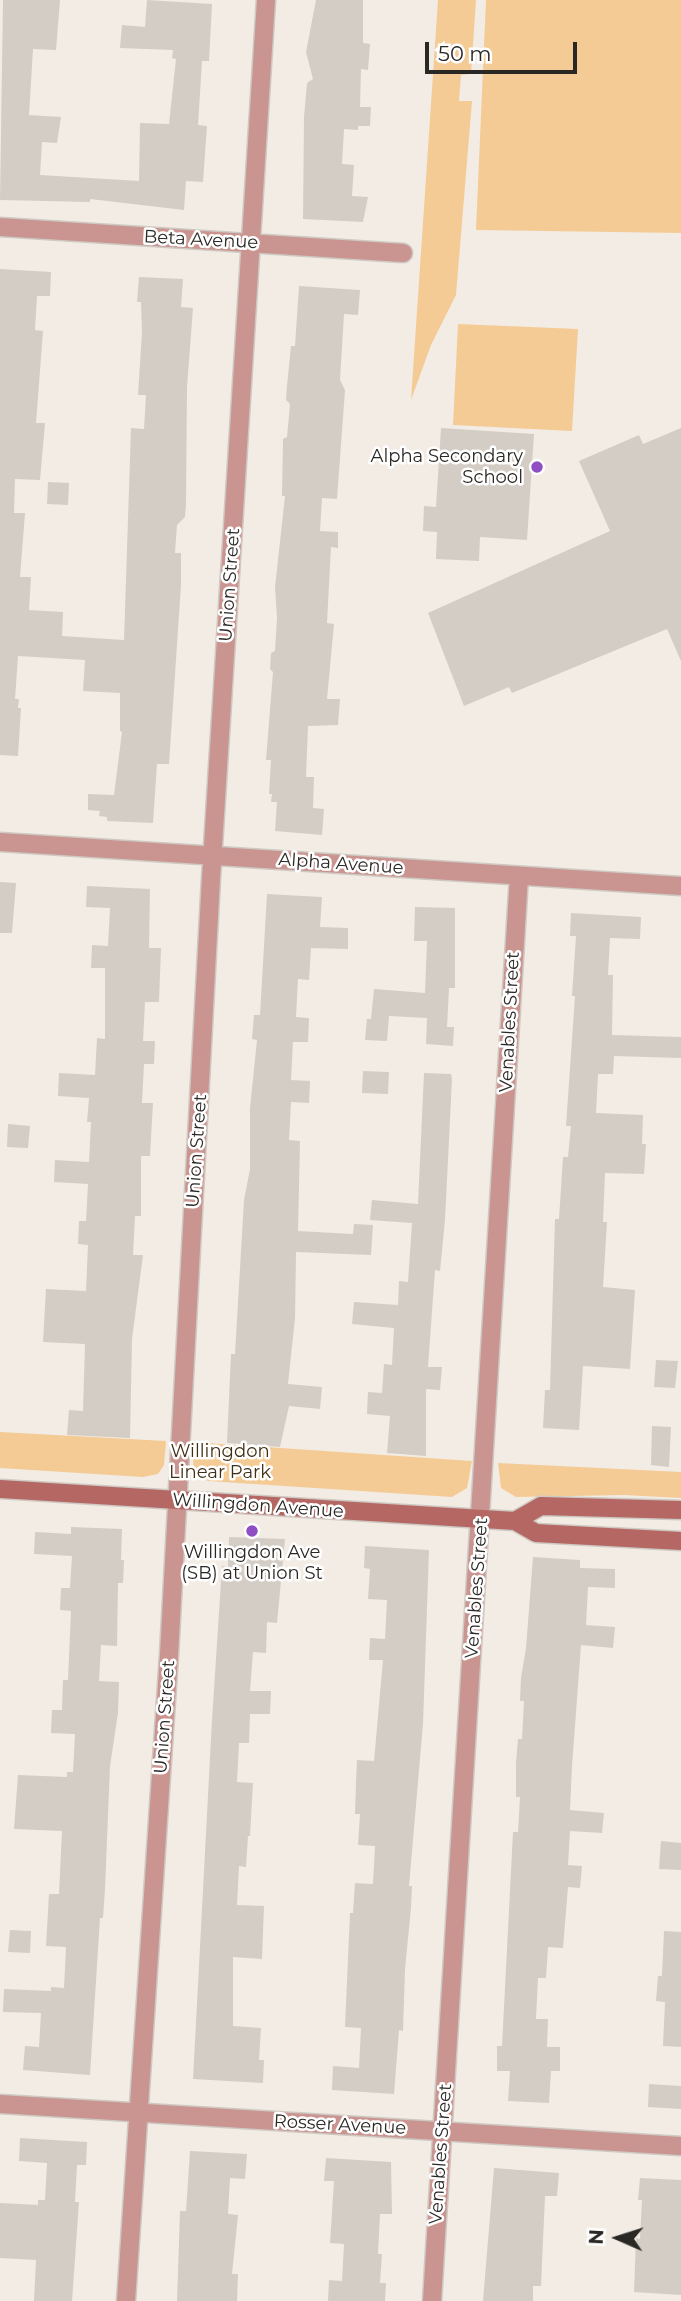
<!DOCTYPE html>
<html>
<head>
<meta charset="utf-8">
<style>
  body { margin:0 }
  #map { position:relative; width:681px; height:2301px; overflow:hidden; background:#f2ece4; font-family:Montserrat,sans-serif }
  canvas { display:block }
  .north { position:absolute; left:583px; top:2203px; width:70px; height:70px; -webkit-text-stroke:5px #fff; paint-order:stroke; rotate:273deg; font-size:19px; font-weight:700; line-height:28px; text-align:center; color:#2a2825 }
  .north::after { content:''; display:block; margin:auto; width:24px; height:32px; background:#2a2825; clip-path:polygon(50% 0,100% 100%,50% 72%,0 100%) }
  .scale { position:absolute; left:425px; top:42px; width:152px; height:32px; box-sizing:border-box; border:4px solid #2a2825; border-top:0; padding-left:9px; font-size:21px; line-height:24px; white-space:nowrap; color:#2a2825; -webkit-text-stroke:5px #fff; paint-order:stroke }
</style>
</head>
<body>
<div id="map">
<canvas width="681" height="2301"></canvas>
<div class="north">N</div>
<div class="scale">50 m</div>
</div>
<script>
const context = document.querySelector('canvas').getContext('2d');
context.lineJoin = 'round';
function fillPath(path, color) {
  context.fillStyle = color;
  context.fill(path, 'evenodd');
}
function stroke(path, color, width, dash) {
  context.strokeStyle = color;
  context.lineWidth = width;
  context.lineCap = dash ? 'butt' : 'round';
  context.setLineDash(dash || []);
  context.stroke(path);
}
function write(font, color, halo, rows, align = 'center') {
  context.font = font + ' Montserrat,sans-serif';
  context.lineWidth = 5;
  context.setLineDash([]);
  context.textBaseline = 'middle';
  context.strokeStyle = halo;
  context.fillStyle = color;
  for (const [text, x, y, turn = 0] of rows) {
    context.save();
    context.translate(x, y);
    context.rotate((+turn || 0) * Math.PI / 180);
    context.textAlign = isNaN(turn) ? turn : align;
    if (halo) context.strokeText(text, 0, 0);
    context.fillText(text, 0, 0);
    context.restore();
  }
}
const green = new Path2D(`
  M438,0H476L471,74L461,75L459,101H472L456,295L431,345L411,400Z
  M486,0H681V233L476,230Z
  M458,324L578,329L572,431L453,425Z
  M0,1432L166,1441L164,1465L158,1474L143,1477L0,1468Z
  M192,1442L472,1461L467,1488L452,1497L208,1481L194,1473Z
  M498,1463L681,1472V1498L624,1495L516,1497L501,1488Z`);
const building = new Path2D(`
  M3,0H60L56,50L33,49L29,115L61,117L57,143L42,142L40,175L139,181L140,123L169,124L176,59L172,58L173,50L120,48L122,25L145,27L147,0L212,4L209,61H202L198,125L207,126L203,182L186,181L184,210L90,199V202L0,200Z
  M316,0H363V43L370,44L368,70L361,69L360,107H371L370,126H358V130L344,129L342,164L354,165L352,196L368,197L363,222L303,219L304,117L307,83L313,79L306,52Z
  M0,269L51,272L50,296H37L35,330L43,331L36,423H45L40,480L15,479L14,513H25L20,577H31L29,610L63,612L62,636L124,640L131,428L144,429L146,395H138L142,332L141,302H137L139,277L183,279L181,307L193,308L187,387L186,504L185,517L177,525L175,553H181V585L169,764H157L153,823L107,821V817L99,816L100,811L88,810V794L114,795L122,732L120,731V693L83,691L85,660L18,656L15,699H19L18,708H21L18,756L0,755Z
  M299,286L360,290L358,315L344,314L340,380L345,390L337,499L322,498L320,531L338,532V548L331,547L327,623L334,624L327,699H340L338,725L308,726L306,777H314L313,808L324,809L322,835L275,831L277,802H271L272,794H269L271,760H266L273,672L270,669L271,653L275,651L277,618L275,587L285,496H282L283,439L287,437L290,404L286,400L287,386L291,346H295Z
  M441,428L534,434L527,540L480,537L479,561L436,559L437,532L423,531L424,506L436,507Z
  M681,428V661L667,629L512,693L509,687L464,706L428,613L610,531L579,461L639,435L643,444Z
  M48,482L69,483L68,505L47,504Z
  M0,882L16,883L12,933H0Z
  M87,886L150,889L149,948H161L159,1002H145L143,1041H155L154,1064H144L142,1103H153L150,1156H141V1216H135L133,1255H143L132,1339L130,1438L67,1435L69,1410L83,1411L85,1344L43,1342L46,1289L86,1291L88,1245L78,1244L79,1221H86L88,1184L54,1182L55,1160L89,1162L91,1122H87L89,1098L58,1096L59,1073L95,1075L97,1038L105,1039V968H91L92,945L108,946L110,908L86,907Z
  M267,894L322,897L320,927L348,928V949L311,948L309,980L298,979L296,1017L309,1018L308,1042H293L291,1080L310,1081L309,1103L291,1102L289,1140L300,1141L298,1231L353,1234L354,1224L373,1225L371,1255L296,1252L295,1318L288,1384L322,1387L320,1409L289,1406L280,1447L227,1443L231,1354H235L244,1200L250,1169V1108L257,1040L252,1039L254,1015H260Z
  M415,907L455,908V988H449L447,1027H454L453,1046L426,1044L427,1018L389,1016L387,1041L365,1040L367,1019H371L374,989L425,993L427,941H414Z
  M571,913L641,917L640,939L610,938L608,975H613L612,1035L681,1037V1058L614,1056L613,1074H598L596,1113L643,1115L642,1144H646L644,1174L605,1173L603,1222H607L603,1287L635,1290L630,1369L583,1366L579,1430L543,1428L545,1390H550L555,1219H559L563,1157H568L571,1126H566L575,996H572L576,936H570Z
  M363,1071L389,1072L388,1094L362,1093Z
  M424,1073L451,1074L452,1079L445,1220L440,1271L435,1270L428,1367H442L440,1390L426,1389V1456L387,1453L390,1416L367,1414L368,1392L382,1393L384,1364L392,1365L394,1328L352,1324L354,1302L398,1305L399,1281L408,1282L412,1223L370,1220L372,1200L418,1204Z
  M8,1124L30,1126L28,1148L7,1147Z
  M656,1360L678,1361L675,1388L654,1387Z
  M652,1426L671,1427L669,1467L651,1465Z
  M71,1527L122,1529L121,1560H124L123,1583H118L117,1646L101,1645L99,1681L119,1682L118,1713L110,1766L105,1889L103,1918H100L90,2075L23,2070L25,2046L39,2047L41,2013L3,2012L4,1989L51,1991V1987L64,1988L66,1947L46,1946L49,1894H59L62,1831L14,1829L18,1775L67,1777V1772H73L75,1734L51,1733L52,1710H62L63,1680H68L71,1611L60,1610L61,1588H70L72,1556L34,1554L35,1532L71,1534Z
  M229,1537L285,1539L277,1623L267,1622L266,1653L253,1652L250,1691H271L270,1714H250L249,1743H239L237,1782L253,1783L250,1836H248L246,1867L239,1866L237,1905L264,1906L262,1959L233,1957V2026L261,2028L259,2060H264L263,2083L193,2079L212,1720L222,1566L228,1567Z
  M365,1546L429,1550L423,1724L409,1886H412L411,1908L405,1969L403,2031L399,2030L394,2094L332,2090L333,2066L359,2068L361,2028L345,2027L350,1913H353L355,1883L373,1884L375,1846L358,1845L360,1814H355L356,1783L357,1760L374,1761L383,1660H369L370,1638L385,1639L387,1600L368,1599L370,1569L364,1568Z
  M533,1557L580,1560V1568L615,1569V1588L588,1587L586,1625L615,1627L613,1648L581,1645L572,1766L570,1810L604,1813L602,1833L570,1831L568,1865L582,1866L580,1888L568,1887L563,1948L548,1947L546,1978H538L536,2019H548L547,2047H560V2071H551L549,2103L508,2101L510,2071H497V2046H502L513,1832H518L520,1797H516V1763L518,1739H522L524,1701H520L521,1678L526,1648Z
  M661,1841L681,1843V1870L659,1869Z
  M10,1930L31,1931L30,1953L8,1952Z
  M664,1931L681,1932V2047L663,2046L665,2002L656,2001L658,1976H662Z
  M649,2084L681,2086V2109L648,2107Z
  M20,2138L87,2142L86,2165H77L75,2202H79L72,2301H34L36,2260L0,2258V2203L38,2205V2200H45L47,2163L19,2161Z
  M190,2151L247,2154L245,2179L230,2178L228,2214L238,2215L232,2274H238L237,2301H177L180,2211H186Z
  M326,2158L391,2162L392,2214H380L378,2254H382L380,2283H386L385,2301H328L329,2280L342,2281L344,2244L330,2243L334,2181H324Z
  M494,2168L559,2173L557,2196H545L541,2286H533V2301H483Z
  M640,2178L681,2180V2295L634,2292L636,2238L640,2239L642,2200H638Z`);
const street = new Path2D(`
  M0,227L403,253
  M0,842L681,886
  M0,2104L681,2146
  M126,2301L169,1655L211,878L266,0
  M432,2301L519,876`);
const secondary = new Path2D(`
  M0,1489L515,1521L536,1533L681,1541
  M515,1521L541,1506L681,1510`);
const markers = [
  [537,467,7,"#8f4ec3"],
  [252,1531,7,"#8f4ec3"]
];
const streetNames = [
  ["Beta Avenue",201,240,3],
  ["Union Street",230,585,-86],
  ["Alpha Avenue",341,864,4],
  ["Venables Street",510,1022,-87],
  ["Union Street",197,1151,-86],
  ["Willingdon Avenue",258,1506,4],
  ["Venables Street",477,1588,-86],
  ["Union Street",165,1717,-86],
  ["Rosser Avenue",340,2125,3],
  ["Venables Street",441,2154,-86]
];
const poiNames = [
  ["Alpha Secondary",523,457],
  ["School",523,478],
  ["Willingdon Ave",252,1553,"center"],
  ["(SB) at Union St",252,1574,"center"]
];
const parkNames = [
  ["Willingdon",220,1452],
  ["Linear Park",220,1473]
];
fillPath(green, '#f4cb95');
fillPath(building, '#d3cdc6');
stroke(street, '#cec9c2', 21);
stroke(secondary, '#cec9c2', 21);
stroke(street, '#ca9490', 18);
stroke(secondary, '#b56764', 18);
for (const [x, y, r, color] of markers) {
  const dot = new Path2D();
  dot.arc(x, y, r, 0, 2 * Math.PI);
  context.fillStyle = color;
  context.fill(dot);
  stroke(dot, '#fff', 2.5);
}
write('18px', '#2a2825', '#fff', streetNames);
write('18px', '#2a2825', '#fff', poiNames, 'right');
write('18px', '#412f15', '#fff', parkNames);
</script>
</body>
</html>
